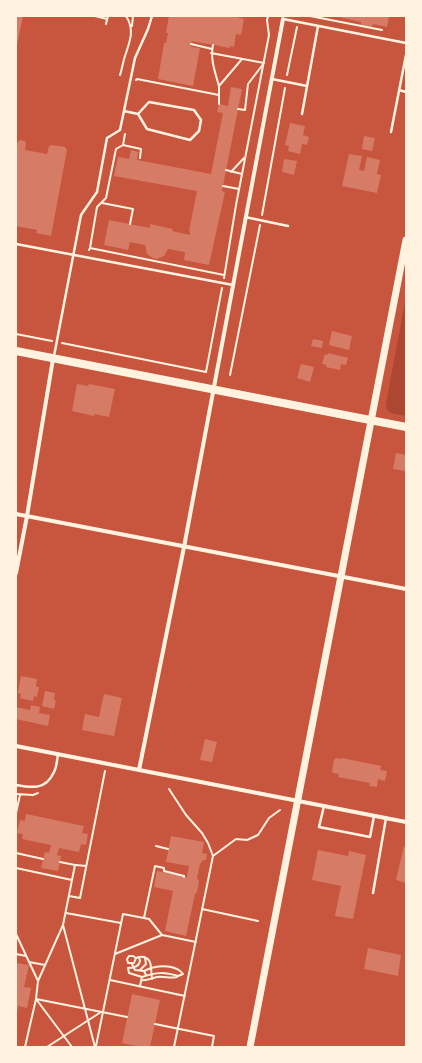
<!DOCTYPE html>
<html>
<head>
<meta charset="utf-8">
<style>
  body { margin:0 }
  #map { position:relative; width:422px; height:1063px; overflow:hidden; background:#c8553d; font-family:"Open Sans",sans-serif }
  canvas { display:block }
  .frame { position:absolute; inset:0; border:17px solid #fff3e0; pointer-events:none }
</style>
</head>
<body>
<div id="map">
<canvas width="422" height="1063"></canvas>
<div class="frame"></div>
</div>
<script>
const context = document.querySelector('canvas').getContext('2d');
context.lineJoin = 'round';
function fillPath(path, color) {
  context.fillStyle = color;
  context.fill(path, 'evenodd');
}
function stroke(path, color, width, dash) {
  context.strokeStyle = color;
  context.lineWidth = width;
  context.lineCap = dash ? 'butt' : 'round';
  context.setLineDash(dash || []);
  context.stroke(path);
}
const green = new Path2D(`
  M406,296V416C397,414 386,415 386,404Z`);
const building = new Path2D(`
  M16,16H23L17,45H16Z
  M169,16H238L237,17L244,19L241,35L236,34L234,47L230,46V48L192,41L191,47L200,48L193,86L158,79L164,43H166L168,33H166Z
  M334,16H389L387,27L373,24L372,27L361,25V22Z
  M231,87L242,89L222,191L225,192L209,265L184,260L185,252L168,249L164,256L157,259L153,258L147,254L145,245L130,242L128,250L104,245L109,220L150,228V224L173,229L172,231L190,235V231H189L197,191L114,176L118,157L129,159L131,150L138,152L137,160L211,174L223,113L217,112L219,104L228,106Z
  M290,123L305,126L303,135L309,137L307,145L302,144L300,154L288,151L289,146L285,145Z
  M364,136L375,138L372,151L362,149Z
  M20,140L25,141L26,144L25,150L47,154L49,146L52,145L65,147L67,150L51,236L36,233L37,230L16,226V146L17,143Z
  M349,154L362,156L359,170L364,171L367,157L380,160L377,174L381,175L377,193L342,186Z
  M284,159L297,161L294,175L282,172Z
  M332,331L352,336L349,350L329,345Z
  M313,339L323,341L322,348L311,346Z
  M328,353L348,358L346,365L341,364L340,370L326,367V365L322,364L325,354L328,355Z
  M301,364L314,367L310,382L297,378Z
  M77,384L88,386L89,384L115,389L109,417L94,414V416L72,411Z
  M396,453L406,455V471L393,469Z
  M21,676L37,679L36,687H39L37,697L34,696L33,701L20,698L21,694L18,693Z
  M45,691L55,693L54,700L56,701L54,709L42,706Z
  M104,694L122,698L114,736L82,730L85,714L99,717Z
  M31,705L40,707L39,713L50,715L48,726L16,719V707L30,710Z
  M205,739L217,742L212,762L200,760Z
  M336,758L341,759L342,758L381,766L380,770L387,771L385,781L378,779L377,787L369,786L370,783L338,777L339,774L333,773L332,771L334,760Z
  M26,814L84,826L82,833L88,834L86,845L81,844L79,852L59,848L57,855L61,856L58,871L41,868L45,852L49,853L51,845L22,839L23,834L17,833L20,820L25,821Z
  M171,836L204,842L202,853L207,854L206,860H203L200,864L197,878L199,881L197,892L195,894L186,936L165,931L173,891L154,887L157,871L187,877L189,866L166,862Z
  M404,846L406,847V883L396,880Z
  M318,850L348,856L349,851L366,855L353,919L335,916L341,886L312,880Z
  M368,948L401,955L398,976L364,969Z
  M16,963L29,965L24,987L31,988L27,1008L18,1006L17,1013Z
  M132,994L160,1000L150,1047H140L122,1043Z`);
const path = new Path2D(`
  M95,16L107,19
  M310,16L382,30
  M106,24L108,16
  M132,26L133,16
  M191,44L212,49
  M213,45C210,59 215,72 219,86
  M211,53L264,63L248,84L245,110L238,109
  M120,75C122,69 123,62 125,56C130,41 135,30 126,16
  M287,75L297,27
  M136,80L137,79L219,95
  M219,104V86L242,59
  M123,145L141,149L140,158
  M226,170L242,174
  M231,172L244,158
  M223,186L239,189
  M102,203L133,209L130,224
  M262,215L285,88
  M90,248L97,207L106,198L116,149L123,145L125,134
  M89,250L90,248L224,275
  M224,278L236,205L269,35L267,20L268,16
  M16,334L52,341
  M62,343L206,372L222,288
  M230,375L260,225
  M169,789L186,815L202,833L208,843L213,856
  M16,794L33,795L38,793
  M16,813L20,795
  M156,846L168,849
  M16,853L43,859
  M60,862L75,865L72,880
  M76,865L86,866
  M16,868L72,880L63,925L95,1047
  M69,896L80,898L105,771
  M202,909L258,921
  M66,913L121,923
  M144,918L155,866L164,868V871L184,876V877
  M16,934L38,981L36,999L72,1047
  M16,954L26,956
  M115,954L162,935
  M139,957L140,961C139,967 133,968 128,968L129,973L142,977
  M136,958L134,963H128L127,959L129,956H133L136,958C144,955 151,958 151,968L144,971
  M29,962L45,965
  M132,964L135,970L144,971L146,975
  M140,970L146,964L145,958
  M110,980L185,996
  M141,980C147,981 152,978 157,977C165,976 170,979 177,977
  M38,981L63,925
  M140,986L142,977C157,972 164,972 178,976L183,974C177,965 160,965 151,968L152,979
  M155,1024L214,1036L212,1047
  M96,1046L123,914L149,919L162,935L196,942
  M25,1047L36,999L127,1017
  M47,1047L101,1012
  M174,1047L213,856L236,839L247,840L258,835L269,818L280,810`);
const service = new Path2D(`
  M283,19L406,43
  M272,79L307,86
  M399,90L406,92
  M124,111L138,114L149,102L194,110L201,120L199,131L190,140L147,129L138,114
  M302,114L318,26
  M391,132L406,55
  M245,217L288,226
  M16,244L233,285
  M54,356L81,215L97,192L107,138L120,130L135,58L148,29L152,16
  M16,785C32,788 46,790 54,772C57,767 57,759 58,754
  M324,806L319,827L370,837L374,816
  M373,893L386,818`);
const minor = new Path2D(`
  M16,514L406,589
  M16,573L27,516L53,359
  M16,746L406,822
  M139,770L184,547L283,19`);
const tertiary = new Path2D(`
  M250,1047L406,240`);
const secondary = new Path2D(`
  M16,351L406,427`);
fillPath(green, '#ae4732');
fillPath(building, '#d67c66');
stroke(path, '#fff3e0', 2);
stroke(service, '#fff3e0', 2.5);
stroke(minor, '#fff3e0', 4);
stroke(tertiary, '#fff3e0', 7);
stroke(secondary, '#fff3e0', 8);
</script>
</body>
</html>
